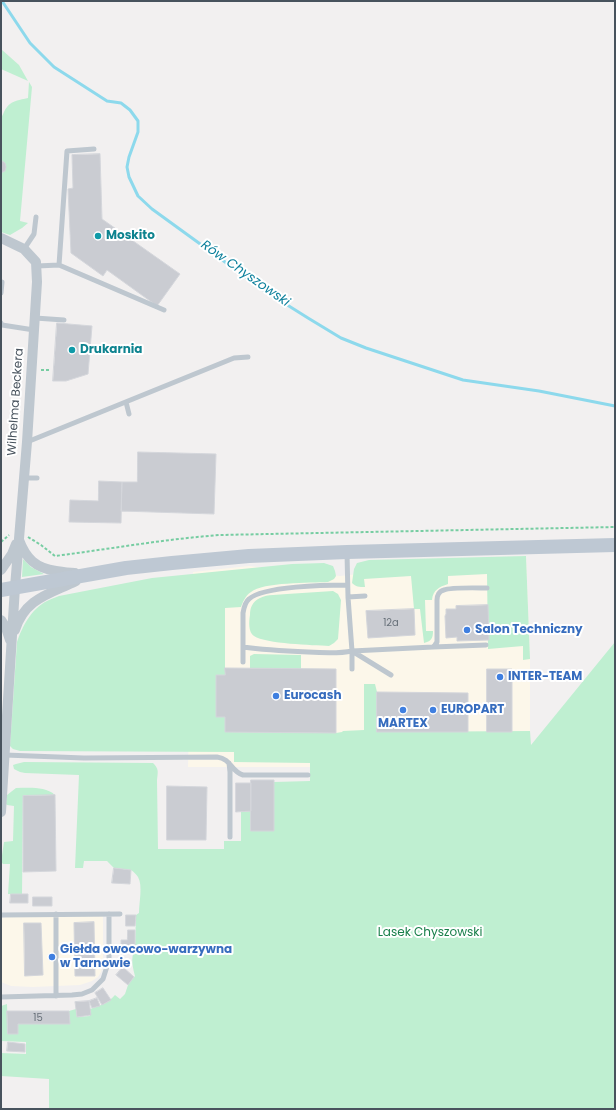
<!DOCTYPE html>
<html>
<head>
<meta charset="utf-8">
<style>
  body { margin:0 }
  #map { position:relative; width:616px; height:1110px; overflow:hidden; background:#f2f0f0; font-family:Poppins,sans-serif }
  canvas { display:block }
  .frame { position:absolute; inset:0; border:2px solid #48535d; pointer-events:none }
</style>
</head>
<body>
<div id="map">
<canvas width="616" height="1110"></canvas>
<div class="frame"></div>
</div>
<script>
const context = document.querySelector('canvas').getContext('2d');
context.lineJoin = 'round';
function fillPath(path, color) {
  context.fillStyle = color;
  context.fill(path, 'evenodd');
}
function stroke(path, color, width, dash) {
  context.strokeStyle = color;
  context.lineWidth = width;
  context.lineCap = dash ? 'butt' : 'round';
  context.setLineDash(dash || []);
  context.stroke(path);
}
function write(font, color, halo, rows, align = 'center') {
  context.font = font + ' Poppins,sans-serif';
  context.lineWidth = 4;
  context.setLineDash([]);
  context.textBaseline = 'middle';
  context.strokeStyle = halo;
  context.fillStyle = color;
  for (const [text, x, y, turn = 0] of rows) {
    context.save();
    context.translate(x, y);
    context.rotate((+turn || 0) * Math.PI / 180);
    context.textAlign = isNaN(turn) ? turn : align;
    if (halo) context.strokeText(text, 0, 0);
    context.fillText(text, 0, 0);
    context.restore();
  }
}
const commercial = new Path2D(`
  M526,556L530,659V745L329,767H188L193,572L249,566L340,576Z
  M103,916V964L101,972L98,977L92,981L80,985L33,987L11,986L1,982V918L7,917Z`);
const green = new Path2D(`
  M1,49L19,65L28,81L1,69Z
  M29,82L32,87L20,221L28,223L22,228L10,235L1,232V193L2,190H1V119C8,102 10,102 28,98Z
  M526,556L530,659L523,660V646L488,649L487,574L448,576V584C439,587 433,590 432,600H425L426,631H433C433,639 431,641 424,643L420,609H414L411,576L364,579L365,587C359,587 356,587 352,583L354,569L357,563L369,560Z
  M23,559L31,567L44,574L22,577Z
  M324,563L333,566L335,571L336,576L334,579L328,582C310,583 263,582 251,592C245,596 243,602 241,607L225,608V675H216V717H225V732L336,733L342,732L343,731L364,730V684H375L377,692V732L530,731L531,745L615,642V1109H49V1079L1,1076V1053L26,1054V1042L1,1041V1006L7,1004L8,1034H17L18,1024H69V1011L76,1009L77,1017L90,1016V1009C100,1006 108,1003 115,995L120,999L125,994L128,985L135,976C133,968 130,958 135,950L136,915L139,913C139,903 143,885 138,877C136,874 134,872 131,870L114,868L107,861H84L83,868H75L79,775L25,773L20,772L14,769L13,765L16,764L24,762L153,763C159,769 158,771 157,780L158,849H224V841H241V812L251,811L274,782L310,781V763L234,762V752L20,751L13,749L10,746L17,642C22,627 31,609 47,601C50,599 55,598 59,596L152,578L292,564Z
  M333,591L338,594L341,600L338,639L334,643L329,646C313,645 266,644 254,636C248,632 249,621 250,615C250,608 252,602 260,598C268,594 278,595 287,594C302,593 318,592 333,591Z
  M254,654L301,655V669L250,668V656Z
  M16,788C29,788 45,786 55,795L23,796L22,894H8L10,864H3L1,862L4,842L13,841L14,806L7,805L6,804L7,795Z`);
const stream = new Path2D(`
  M2,1L30,43L54,67L107,101L121,103L130,110L138,121V132L129,157L127,167L129,177L138,196L152,209L265,291L308,318L341,338L366,348L463,380L539,391L615,406`);
const building = new Path2D(`
  M100,154L102,219L180,274L157,306L107,270L103,276L71,253L68,189L73,188L72,155Z
  M1,160L5,163L6,167L5,171L1,173Z
  M57,323L92,326L88,374L66,381H53Z
  M138,452L216,454L214,514L121,511L122,482H137Z
  M99,481L122,482L121,523L69,522L70,500L98,501Z
  M488,605L489,640L457,641V637L446,638L445,616L446,614V609H456V606Z
  M414,609L415,635L368,638L366,611Z
  M225,668L336,669V733L225,732V717H216V675H225Z
  M487,669H512V732H487Z
  M377,692L468,693V732H377Z
  M251,780H274V831H251Z
  M236,783H251V811L236,812Z
  M167,786L207,787L206,840H167Z
  M55,795L56,871L23,872V796Z
  M114,868L131,870L130,884L112,883Z
  M11,894H28V903H10Z
  M33,897H52V906H33Z
  M126,915H136L135,926H126Z
  M94,922L95,976H75L74,923Z
  M24,923H41L43,975L25,976Z
  M128,930H135V950H121V940H127Z
  M123,967L134,977L128,985L116,975Z
  M103,988L111,1000L102,1005L95,993Z
  M97,998L100,1006L92,1008L89,1001Z
  M89,1001L91,1015L77,1017L75,1002Z
  M7,1011H69L70,1024H18V1034H8Z
  M8,1042L25,1044V1052L7,1051Z`);
const path = new Path2D(`
  M41,370H50
  M28,537L41,545L55,556C110,549 165,539 220,535L615,527
  M1,542L9,535`);
const service = new Path2D(`
  M24,249L34,234L36,217
  M59,265L67,151L94,149
  M37,266L59,265L164,310
  M1,293L2,282
  M35,318L64,320
  M1,323L2,325L34,330
  M126,402L129,414
  M27,442L234,358L248,357
  M24,478H37
  M347,553L348,597L352,651L433,647L435,645L437,642V600C437,596 439,591 444,590C451,587 478,588 487,588
  M348,597L365,596
  M243,647C265,650 286,651 308,652C323,653 338,654 352,651
  M433,647L486,645
  M243,662V613C244,607 245,602 249,599C263,586 327,585 347,585
  M352,669V651L391,675
  M5,755L84,758L217,757C232,759 230,771 243,775H308
  M229,763L230,772V837
  M1,915L120,914
  M56,996V914
  M1,997L72,995L82,994L92,990L103,979L109,960V914`);
const minor = new Path2D(`
  M1,238L24,249L36,262L37,282L27,442L15,587L1,812
  M19,540C26,559 36,568 56,571C62,572 68,573 75,573
  M1,570L12,554L16,544
  M1,620L6,628L10,640
  M15,630C25,598 50,594 76,581`);
const secondary = new Path2D(`
  M1,590L126,568L172,563L249,556L347,552L615,545`);
const markers = [
  [98,236,4,"#0f9aa8"],
  [72,350,4,"#0f9aa8"],
  [467,630,4,"#3f7fe0"],
  [500,677,4,"#3f7fe0"],
  [276,696,4,"#3f7fe0"],
  [403,710,4,"#3f7fe0"],
  [433,710,4,"#3f7fe0"],
  [52,957,4,"#3f7fe0"]
];
const numberNames = [
  ["12a",391,623],
  ["15",38,1018]
];
const cultureNames = [
  ["Moskito",106,236],
  ["Drukarnia",80,350]
];
const streetNames = [
  ["Wilhelma Beckera",16,402,-86]
];
const shopNames = [
  ["Salon Techniczny",475,630],
  ["INTER-TEAM",508,677],
  ["Eurocash",284,696],
  ["EUROPART",441,710],
  ["MARTEX",403,724,"center"],
  ["Giełda owocowo-warzywna",60,950],
  ["w Tarnowie",60,964]
];
const parkNames = [
  ["Lasek Chyszowski",430,933]
];
const waterNames = [
  ["Rów Chyszowski",245,274,35]
];
fillPath(commercial, '#fcf7ea');
fillPath(green, '#bfefd1');
stroke(stream, '#8dd9ec', 3);
fillPath(building, '#caccd2');
stroke(building, '#d4d6db', 1);
stroke(path, '#77cda2', 2, [3, 2]);
stroke(service, '#bec7cf', 5);
stroke(minor, '#bec7cf', 10);
stroke(secondary, '#bec8d3', 14);
for (const [x, y, r, color] of markers) {
  const dot = new Path2D();
  dot.arc(x, y, r, 0, 2 * Math.PI);
  context.fillStyle = color;
  context.fill(dot);
  stroke(dot, '#fff', 1.5);
}
write('10px', '#68717a', null, numberNames);
write('bold 12px', '#0d838f', '#fff', cultureNames, 'left');
write('12px', '#48535d', '#fff', streetNames);
write('bold 12px', '#366cbe', '#fff', shopNames, 'left');
write('12px', '#187f4a', '#fff', parkNames);
write('italic 13px', '#0d809c', '#fff', waterNames);
</script>
</body>
</html>
